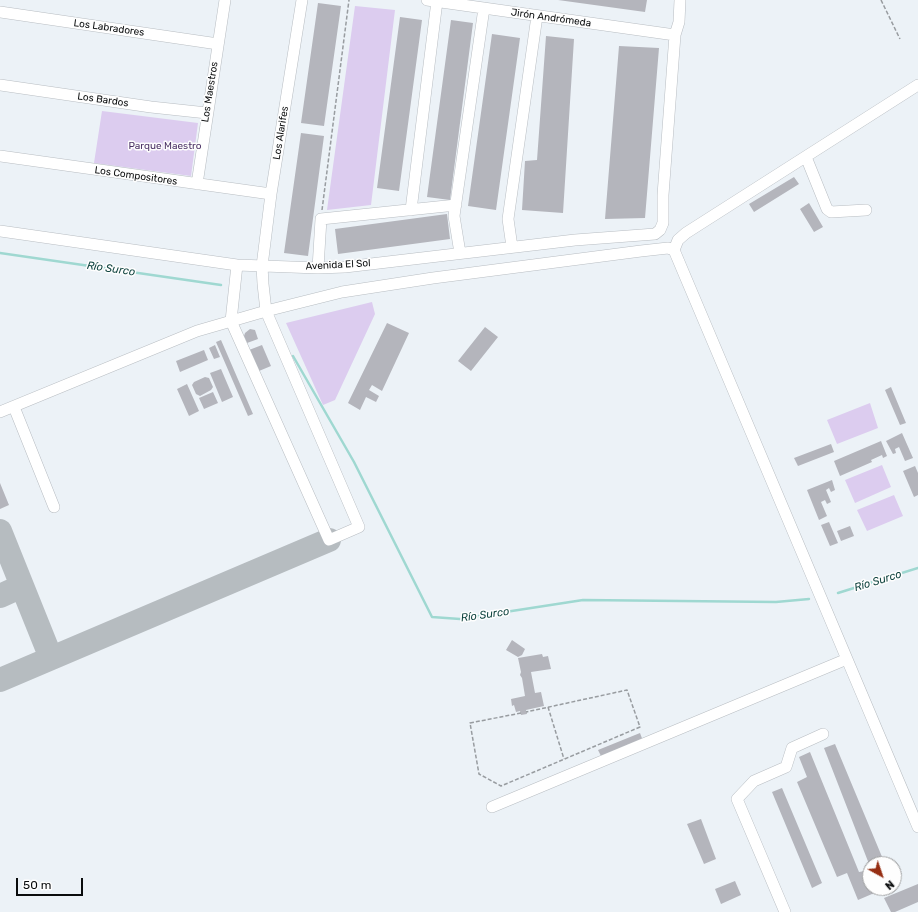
<!DOCTYPE html>
<html>
<head>
<meta charset="utf-8">
<style>
  body { margin:0 }
  #map { position:relative; width:918px; height:912px; overflow:hidden; background:#ecf2f7; font-family:Rubik,sans-serif }
  canvas { display:block }
  .north { position:absolute; left:862px; top:856px; width:40px; height:40px; box-sizing:border-box; background:#fefefe; border:1px solid #9c9d9e; border-radius:50%; rotate:140deg; font-size:11px; font-weight:700; line-height:16px; text-align:center; color:#0a0c0d }
  .north::after { content:''; display:block; margin:auto; width:14px; height:18px; background:#962e13; clip-path:polygon(50% 0,100% 100%,50% 72%,0 100%) }
  .scale { position:absolute; left:16px; top:878px; width:67px; height:18px; box-sizing:border-box; border:2px solid #0a0c0d; border-top:0; padding-left:5px; font-size:12px; line-height:14px; white-space:nowrap; color:#0a0c0d; -webkit-text-stroke:3px #fefefe; paint-order:stroke }
</style>
</head>
<body>
<div id="map">
<canvas width="918" height="912"></canvas>
<div class="north">N</div>
<div class="scale">50 m</div>
</div>
<script>
const context = document.querySelector('canvas').getContext('2d');
context.lineJoin = 'round';
function fillPath(path, color) {
  context.fillStyle = color;
  context.fill(path, 'evenodd');
}
function stroke(path, color, width, dash) {
  context.strokeStyle = color;
  context.lineWidth = width;
  context.lineCap = dash ? 'butt' : 'round';
  context.setLineDash(dash || []);
  context.stroke(path);
}
function write(font, color, halo, rows, align = 'center') {
  context.font = font + ' Rubik,sans-serif';
  context.lineWidth = 3;
  context.setLineDash([]);
  context.textBaseline = 'middle';
  context.strokeStyle = halo;
  context.fillStyle = color;
  for (const [text, x, y, turn = 0] of rows) {
    context.save();
    context.translate(x, y);
    context.rotate((+turn || 0) * Math.PI / 180);
    context.textAlign = isNaN(turn) ? turn : align;
    if (halo) context.strokeText(text, 0, 0);
    context.fillText(text, 0, 0);
    context.restore();
  }
}
const green = new Path2D(`
  M355,6L395,10L371,205L327,210Z
  M102,111L198,123L191,176L94,163Z
  M372,302L375,314L335,400L323,405L286,323Z
  M870,403L878,428L837,444L827,420Z
  M882,465L891,487L855,503L845,480Z
  M894,495L903,516L867,531L857,510Z`);
const stream = new Path2D(`
  M0,253L221,285
  M293,356L354,462L432,617L460,619L583,600L776,602L809,599
  M838,593L918,568`);
const taxiway = new Path2D(`
  M0,531L51,658
  M0,596L22,586
  M0,680L329,540`);
const building = new Path2D(`
  M558,0H647L645,12Z
  M318,3L341,6L324,126L301,123Z
  M400,17L422,20L399,191L377,188Z
  M451,20L473,23L450,200L427,197Z
  M492,34L520,38L496,210L468,206Z
  M546,36L574,39L563,213L522,210L525,161L537,160Z
  M619,46L659,48L645,218L605,219Z
  M301,133L324,136L308,256L284,253Z
  M794,177L799,184L754,212L749,204Z
  M809,203L823,227L814,232L800,209Z
  M447,214L450,239L338,254L335,229Z
  M387,323L409,333L382,391L372,385L369,390L379,396L376,402L366,397L360,410L348,403Z
  M485,327L498,337L471,371L458,361Z
  M250,329L255,330L258,339L247,343L244,336L245,333Z
  M221,340L253,414L248,416L216,342Z
  M215,345L220,357L214,359L209,348Z
  M262,345L271,366L259,371L249,350Z
  M204,350L208,360L180,372L176,361Z
  M221,369L233,397L222,402L210,373Z
  M205,377L209,378L213,387L211,390L200,396L196,394L192,385L194,382Z
  M187,384L199,411L189,416L177,389Z
  M891,387L906,423L900,425L885,390Z
  M213,392L218,403L204,409L199,398Z
  M902,433L913,458L905,461L899,447L895,449L896,453L893,454L886,441Z
  M881,441L887,456L883,458L882,455L871,460L872,462L840,476L834,461Z
  M831,444L834,452L798,466L794,458Z
  M915,466L918,473V495L914,497L903,471Z
  M832,480L835,490L831,492L829,488L826,490L831,502L827,504L825,500L821,502L827,516L819,520L807,490Z
  M0,483L9,505L0,509Z
  M829,522L838,543L830,546L821,525Z
  M850,526L854,536L841,541L837,531Z
  M512,640L525,649L522,655L518,657L506,650Z
  M542,654L543,657L548,656L551,669L531,672L535,693L541,692L544,706L526,710L527,714L521,715L520,711L516,712L514,705L512,706L511,699L525,696L522,678L520,675L521,672L518,658Z
  M640,733L643,741L602,758L598,750Z
  M835,744L885,864H869L824,748Z
  M810,752L859,872L870,870V888H886L858,900L847,873L837,877L797,782L807,777L799,757Z
  M782,788L822,883L812,888L772,792Z
  M701,819L716,859L704,864L687,824Z
  M735,881L741,895L721,904L715,889Z
  M918,884V902L895,912H891L884,898Z`);
const path = new Path2D(`
  M881,0L900,39
  M322,210L349,0
  M548,707L564,759
  M521,713L470,723L479,774L501,786L640,727L627,690L526,712`);
const minor = new Path2D(`
  M427,0L675,35
  M0,12L218,44
  M0,85L151,107L207,113
  M918,85L686,233L678,240L674,250L918,827
  M0,156L271,194
  M806,157L827,209L831,212L866,210
  M197,184L225,0
  M411,210L437,1
  M0,231L237,265L318,268L345,267L575,240L655,234L660,230L663,223V195L675,35L679,22L680,0
  M512,247L508,219L537,16
  M460,253L454,216L484,8
  M237,265L231,321L329,540L359,527L266,311L263,284L262,266L271,194L302,0
  M318,268L321,219L456,205
  M14,407L54,507
  M0,412L197,331L266,311L342,292L433,278L641,251L668,248L674,250
  M492,807L847,659
  M785,912L737,799L754,781L786,767L792,748L823,734`);
const streetNames = [
  ["Jirón Andrómeda",551,18,8],
  ["Los Labradores",109,28,8],
  ["Los Maestros",210,92,-81],
  ["Los Bardos",103,100,8],
  ["Los Alarifes",281,133,-81],
  ["Los Compositores",136,176,8],
  ["Avenida El Sol",338,265,-3]
];
const parkNames = [
  ["Parque Maestro",165,146]
];
const waterNames = [
  ["Río Surco",111,269,8],
  ["Río Surco",878,581,-17],
  ["Río Surco",485,615,-8]
];
fillPath(green, '#dcccef');
stroke(stream, '#9fd8d1', 2.5);
stroke(taxiway, '#b6bcc0', 24);
fillPath(building, '#b4b5bc');
stroke(minor, '#b8bdc2', 12);
stroke(path, '#989ca0', 1.5, [4, 2]);
stroke(minor, '#fff', 11);
write('10px', '#0a0c0d', '#fefefe', streetNames);
write('10px', '#4b3164', '#fefefe', parkNames);
write('italic 11px', '#114540', '#fefefe', waterNames);
</script>
</body>
</html>
